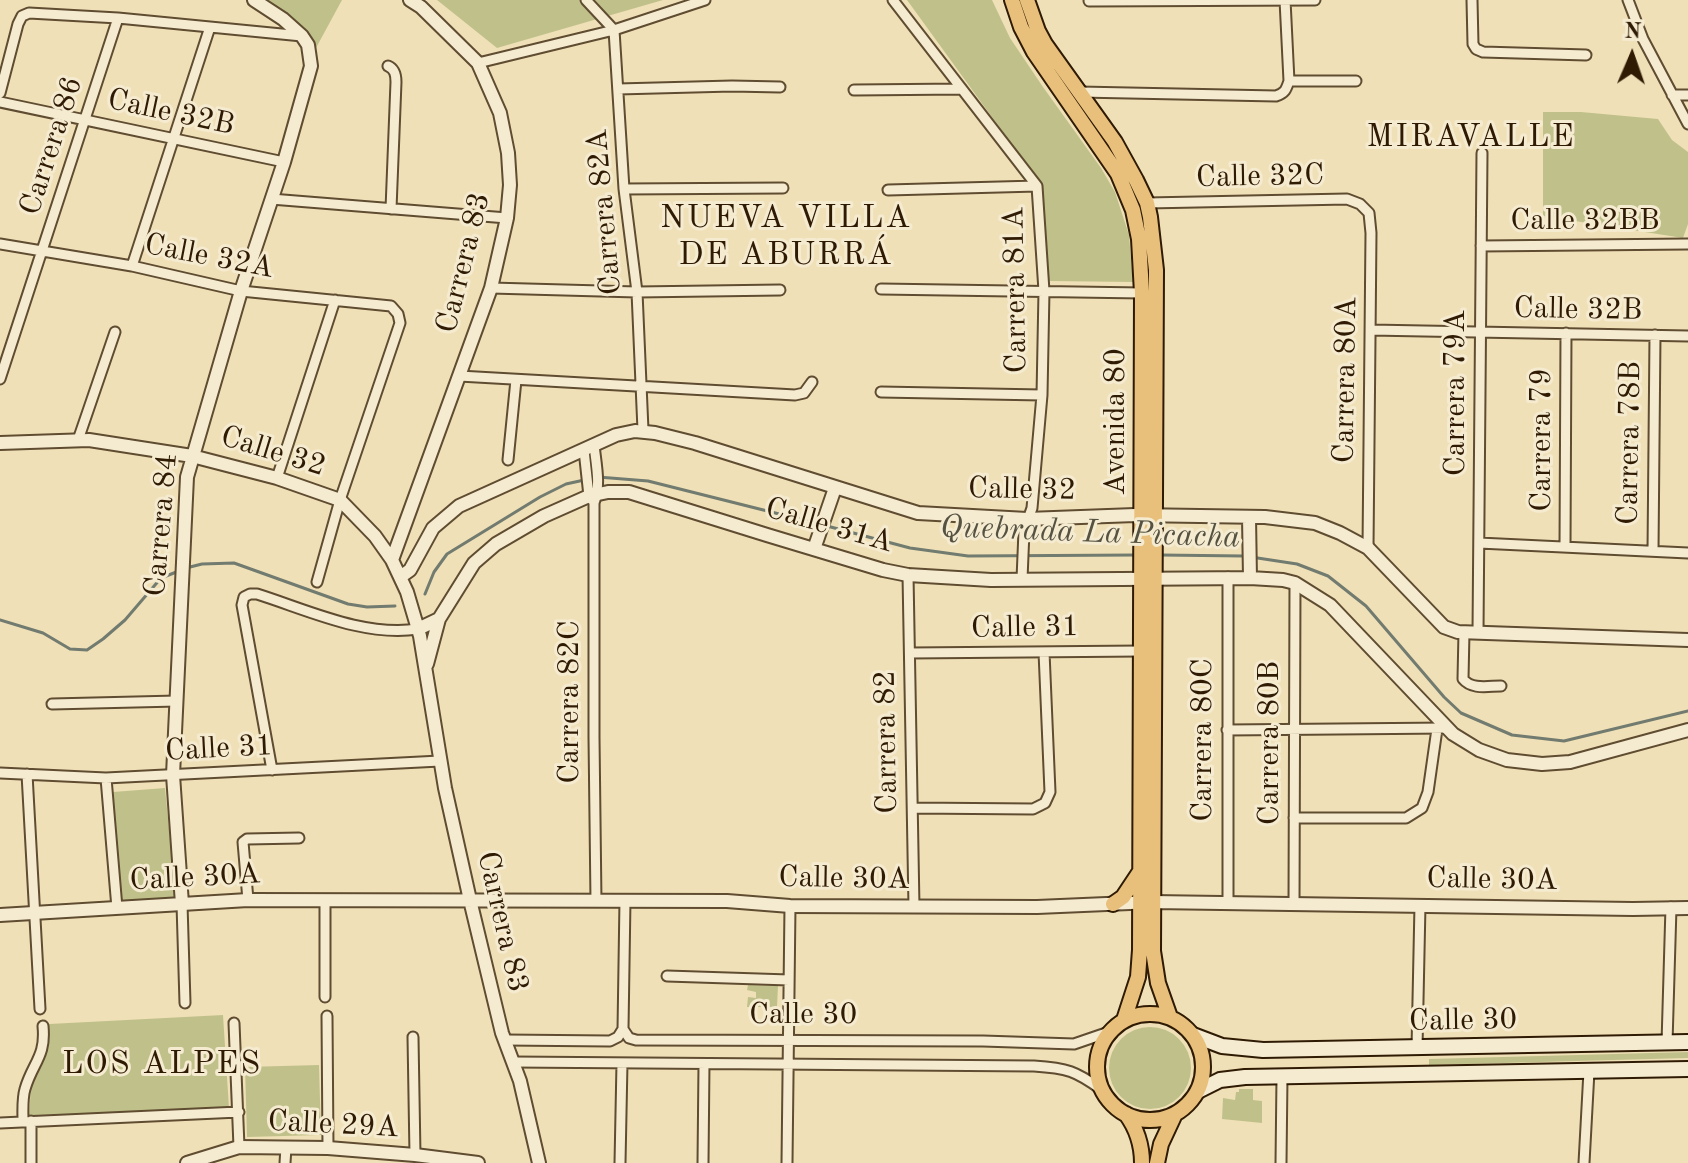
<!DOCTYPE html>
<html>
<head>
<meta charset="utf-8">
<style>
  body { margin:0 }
  #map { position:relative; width:1688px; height:1163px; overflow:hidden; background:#f0e0b7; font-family:"Old Standard TT",serif }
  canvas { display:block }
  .north { position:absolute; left:1592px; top:16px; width:80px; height:80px; -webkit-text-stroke:6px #f5ebd0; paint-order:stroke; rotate:2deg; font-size:22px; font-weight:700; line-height:32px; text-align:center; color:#2f1a04 }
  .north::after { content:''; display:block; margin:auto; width:28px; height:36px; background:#2f1a04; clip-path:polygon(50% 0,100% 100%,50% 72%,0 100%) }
</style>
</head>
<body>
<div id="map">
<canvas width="1688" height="1163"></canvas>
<div class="north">N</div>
</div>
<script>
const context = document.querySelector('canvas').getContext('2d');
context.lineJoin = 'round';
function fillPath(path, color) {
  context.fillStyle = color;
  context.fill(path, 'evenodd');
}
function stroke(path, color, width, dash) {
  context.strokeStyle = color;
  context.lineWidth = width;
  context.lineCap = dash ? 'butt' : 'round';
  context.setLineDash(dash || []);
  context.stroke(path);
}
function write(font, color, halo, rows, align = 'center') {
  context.font = font + ' "Old Standard TT",serif';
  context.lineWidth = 6;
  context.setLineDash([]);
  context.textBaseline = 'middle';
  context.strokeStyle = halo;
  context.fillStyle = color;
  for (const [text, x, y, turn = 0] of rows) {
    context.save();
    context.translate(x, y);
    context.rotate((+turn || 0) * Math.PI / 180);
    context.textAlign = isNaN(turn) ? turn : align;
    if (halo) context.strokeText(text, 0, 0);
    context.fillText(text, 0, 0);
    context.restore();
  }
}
const green = new Path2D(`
  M254,0H342L310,59L308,45Z
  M437,0H663L497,48Z
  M907,0H992L1010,38L1043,87L1101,168L1115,192L1129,235L1133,282L1049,281L1039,182Z
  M1543,112H1581L1658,119L1672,140L1688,152V224L1683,238L1543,216Z
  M165,788L176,900L121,905L113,792Z
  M748,985L778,986L777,1007H747L748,997L756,998V992L747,990Z
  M223,1015L229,1108L29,1117L31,1086L46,1055L49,1024Z
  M1109 1068a41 41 0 1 1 82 0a41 41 0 1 1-82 0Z
  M1688,1052V1058L1429,1065V1059Z
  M319,1065L321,1135L247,1137L245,1067Z
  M1239,1089H1253V1100L1262,1101V1123L1222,1119L1223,1098L1235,1100L1236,1092H1239Z`);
const stream = new Path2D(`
  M827,526L910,548L968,556L1136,555
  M1160,555L1244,556
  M1251,557L1297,564L1328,576L1366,606L1444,697L1461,713L1512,735L1564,741L1688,711
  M186,568L202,564L234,563L348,604L367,607L395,606
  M425,594L434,572L447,554L540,497L566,484L598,477L648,481L819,524
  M0,620L43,633L70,649L87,650L103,639L125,620L161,578L179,571`);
const minor = new Path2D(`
  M586,0L614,30L624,189L637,292L643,430
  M893,0L1037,186L1044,291L1042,395L1032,508L1024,531L1022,579
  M1472,0L1473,44L1476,49L1483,52L1586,55
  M1628,0L1643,39L1688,124
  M1089,1L1315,0
  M478,63L614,30L705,0
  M388,66C395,69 396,75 396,82L391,209
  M1289,81H1356
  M618,89L732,86L780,87
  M854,90L962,89
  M1080,92L1276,96C1285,93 1286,90 1289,81L1285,0
  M0,93L18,24L22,16L29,13L118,18L302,36
  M1672,95H1688
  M0,102L284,162
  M624,189L783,188
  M888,190L1037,186
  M271,199L507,218
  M1147,203L1347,199L1360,204L1369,213L1371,233L1368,548
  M0,244L132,266L241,291L391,306L398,314L400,323L340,500L317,582
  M1481,246L1688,244
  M132,266L210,27
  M491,288L637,292L780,290
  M881,289L1142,293
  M1371,330L1688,336
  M459,376L795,395L804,393L812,382
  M0,379L118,18
  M881,392L1042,395
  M78,440L115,332
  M594,445C596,464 601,485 594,503V737L596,901
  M584,450L589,496L592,500
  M508,460L516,380
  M277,478L335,300
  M1479,543L1688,553
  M1565,547L1566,333
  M1653,551L1655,335
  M908,575L914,907
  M1228,577V903
  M1464,632L1463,679C1472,690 1488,686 1501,686
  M1478,632L1482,153
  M910,653L1141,651
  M52,704L177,701
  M1227,730L1448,728
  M272,770L242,605L244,597L250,594H257C308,610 363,637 418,629
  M0,773L106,778L440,761
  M27,774L40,1009
  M106,778L117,908
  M913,808L1033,809L1045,803L1050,792L1044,652
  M1294,818H1406L1422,808L1428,792L1437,729
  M248,900L243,842L247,839L299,838
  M1294,903L1295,583
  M182,904L185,1003
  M667,976L789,980
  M325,997V901
  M327,1016L328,1148
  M234,1023L239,1147
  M623,1029L629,1038L636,1040L983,1041L1074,1044L1109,1032
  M623,1029L625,900
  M413,1037L415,1155
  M505,1040L610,1041L618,1037L623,1029
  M1667,1043L1671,907
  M1417,1048L1420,905
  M513,1062L1034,1066C1067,1068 1076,1071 1102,1090
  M23,1122C23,1111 22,1099 25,1089C33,1062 46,1057 43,1026
  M0,1123L239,1112
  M31,1163V1121
  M285,1163L286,1147
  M620,1163L622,1063
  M703,1163L704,1064
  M787,1163L790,906
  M1281,1163L1282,1077
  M1584,1163L1589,1071`);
const tertiary = new Path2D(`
  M0,443L89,440L192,456L277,478L340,500L375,536L392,560L407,592L420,636L445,788L470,900L502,1033L520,1081L539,1163
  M1249,517L1250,578
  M814,549L835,488
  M392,560L491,288L507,218L510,185L508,153L500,113L478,63L421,7L410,0
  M399,574L403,575L410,570L433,528L459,506L616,435L635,431L655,433L695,443L918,513L1027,519L1135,515L1265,517L1315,523L1340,533L1368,548L1444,627L1458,632L1688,640
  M418,629L439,619L474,563L496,544L544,516L589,496L608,492H629L767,535L883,570L908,575L991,580L1250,578L1283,580L1295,583L1330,605L1453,734L1479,750L1507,760L1542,764L1570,762L1688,730
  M427,664L439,619
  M182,904L173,775L187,477L241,291L284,162L311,66L308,45L302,36L283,19L254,0
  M0,915L248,900L727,901L790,906L1037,907L1153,902L1633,909L1688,908
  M187,1163L239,1147L328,1148L415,1155L478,1163`);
const secondary = new Path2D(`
  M1193,1035L1222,1046L1263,1050L1688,1042
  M1198,1091L1220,1080L1245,1077L1688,1069`);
const primary = new Path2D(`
  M1012,0L1021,27L1034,52L1118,174L1133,210L1139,239L1142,293L1140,950L1138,977L1124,1020
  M1027,0L1038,31L1045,44L1115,142L1136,180L1147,203L1150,217L1156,270L1153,951L1158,983L1170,1017
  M1113,904L1123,897L1141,870
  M1097 1067a53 53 0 1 1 106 0a53 53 0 1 1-106 0Z
  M1126,1114C1137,1129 1142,1144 1142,1163
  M1157,1163L1161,1144L1175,1114`);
const streetNames = [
  ["Calle 32B",171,113,12],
  ["Carrera 86",52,146,-72],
  ["Calle 32C",1260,177,-1],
  ["Carrera 82A",605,212,-95],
  ["Calle 32BB",1585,221],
  ["Calle 32A",209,257,11],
  ["Carrera 83",464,263,-76],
  ["Carrera 81A",1016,290,-91],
  ["Calle 32B",1578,310,1],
  ["Carrera 80A",1346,380,-89],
  ["Carrera 79A",1456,393,-90],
  ["Avenida 80",1116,422,-90],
  ["Carrera 79",1542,440,-90],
  ["Carrera 78B",1630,443,-89],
  ["Calle 32",273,452,17],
  ["Calle 32",1022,490,1],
  ["Carrera 84",162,525,-85],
  ["Calle 31A",829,526,16],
  ["Calle 31",1025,628,-1],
  ["Carrera 82C",570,702,-90],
  ["Carrera 80C",1203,740,-90],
  ["Carrera 82",887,742,-91],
  ["Carrera 80B",1270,743,-90],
  ["Calle 31",219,749,-3],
  ["Calle 30A",195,878,-3],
  ["Calle 30A",844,879,1],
  ["Calle 30A",1492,880,1],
  ["Carrera 83",502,922,77],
  ["Calle 30",803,1015],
  ["Calle 30",1463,1021,-1],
  ["Calle 29A",333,1125,3]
];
const neighbourhoodNames = [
  ["MIRAVALLE",1471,138],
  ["NUEVA VILLA",786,219],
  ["DE ABURRÁ",786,256],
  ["LOS ALPES",162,1065]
];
const waterNames = [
  ["Quebrada La Picacha",1090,533,2]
];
fillPath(green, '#c0c18a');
stroke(stream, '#717b6f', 3);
stroke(minor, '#5f4c31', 13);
stroke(tertiary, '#5f4c31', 16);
stroke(secondary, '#2f1a04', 18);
stroke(primary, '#2f1a04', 18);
stroke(minor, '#f5ebd0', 9);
stroke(tertiary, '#f5ebd0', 12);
stroke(secondary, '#f5ebd0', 14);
stroke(primary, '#e8c07c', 14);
write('30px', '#2f1a04', '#f5ebd0', streetNames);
context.letterSpacing = '2px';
write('32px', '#2f1a04', '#f5ebd0', neighbourhoodNames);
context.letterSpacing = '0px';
write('italic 32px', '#565242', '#f5ebd0', waterNames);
</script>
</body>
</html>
